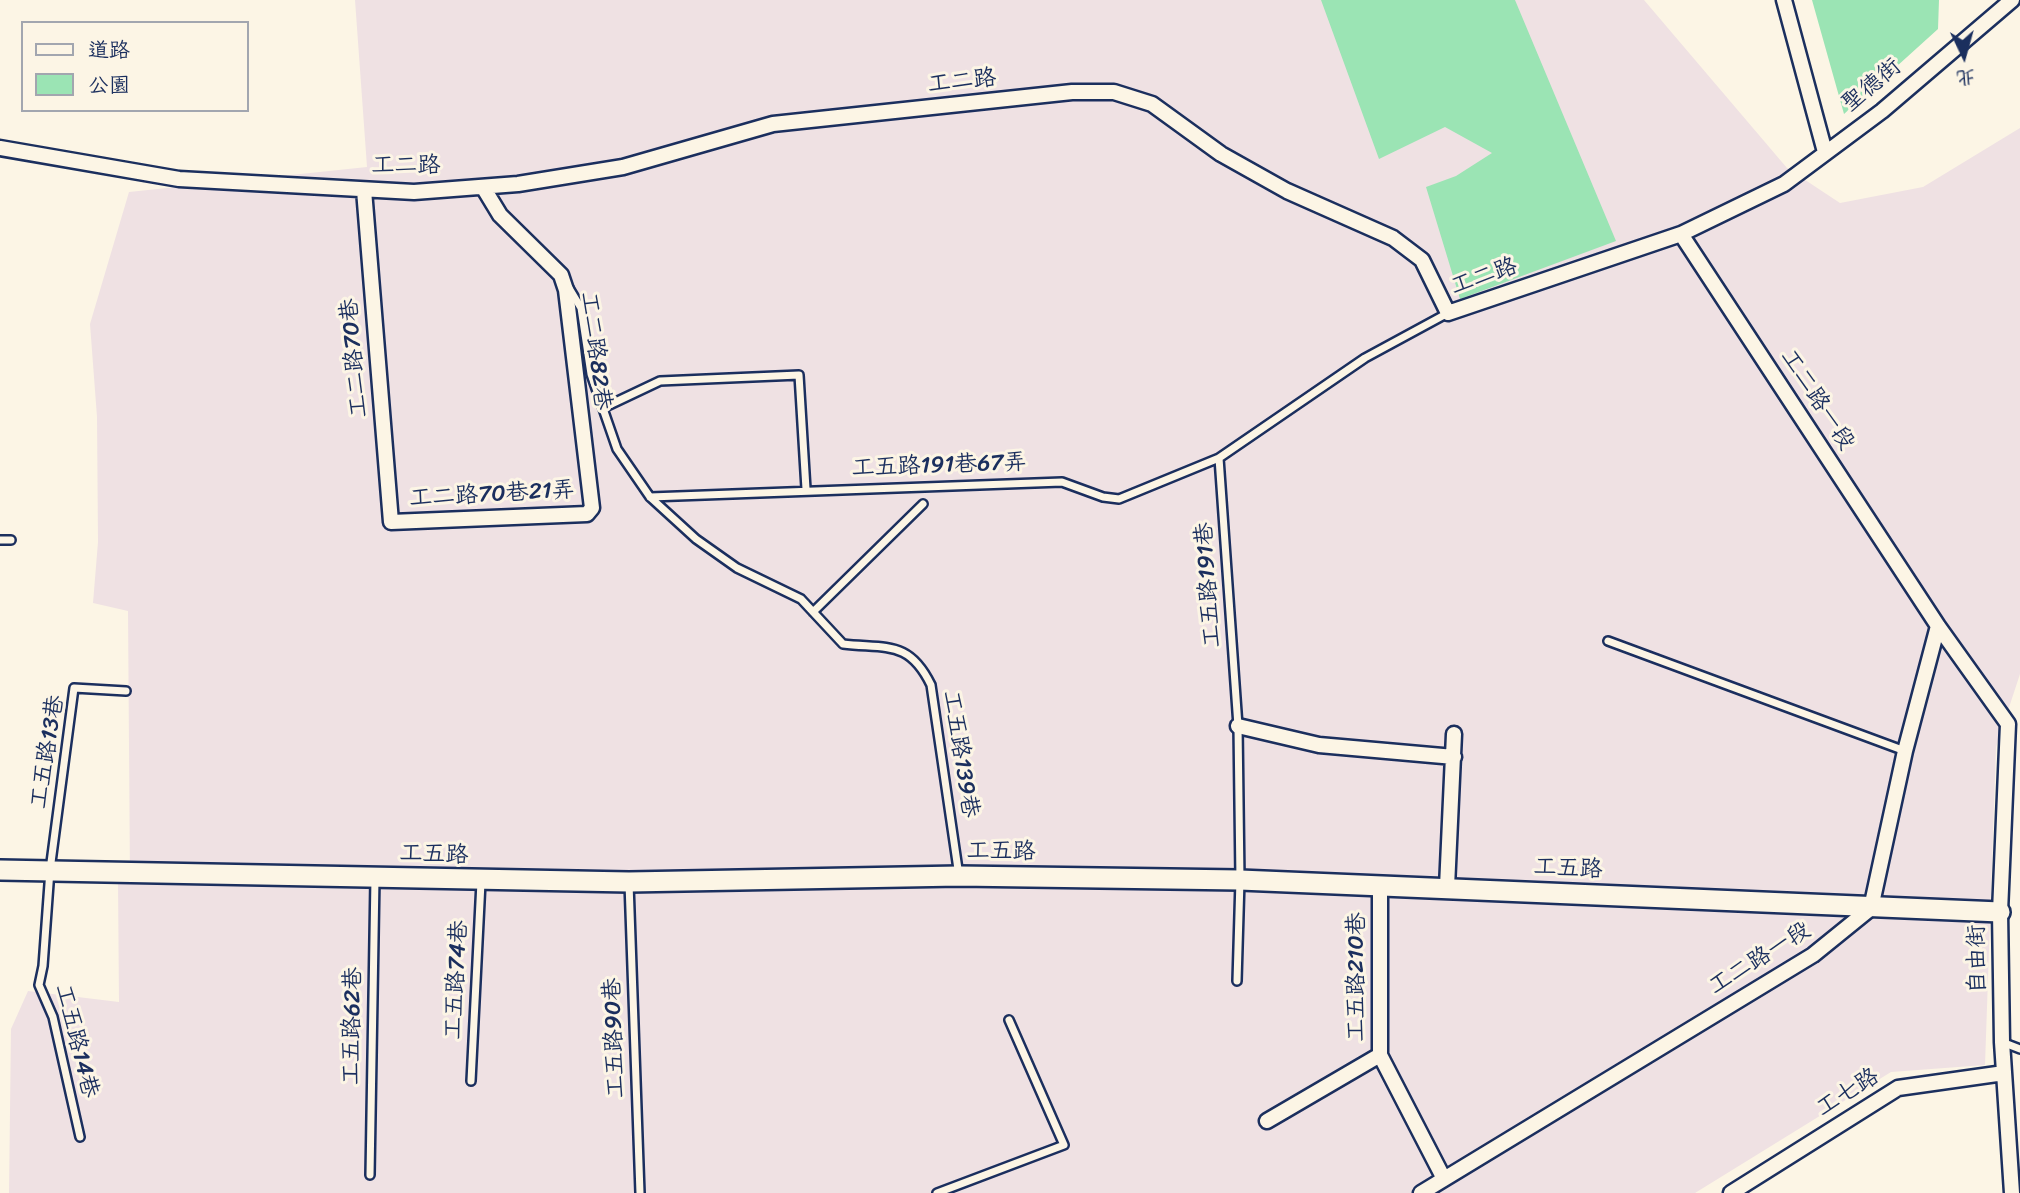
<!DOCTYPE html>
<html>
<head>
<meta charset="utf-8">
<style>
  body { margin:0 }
  #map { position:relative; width:2020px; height:1193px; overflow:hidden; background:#fcf5e5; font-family:Sriracha,"LXGW WenKai TC",sans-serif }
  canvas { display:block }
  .legend { position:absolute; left:21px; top:21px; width:228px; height:91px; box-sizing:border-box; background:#fcf5e5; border:2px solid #a2a6af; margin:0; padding:9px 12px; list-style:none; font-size:21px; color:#1b2f5e }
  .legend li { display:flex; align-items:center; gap:14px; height:35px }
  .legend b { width:35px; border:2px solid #a2a6af }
  .north { position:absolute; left:1929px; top:21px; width:70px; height:70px; -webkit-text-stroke:5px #fcf5e5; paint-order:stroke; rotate:175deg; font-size:19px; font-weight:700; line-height:28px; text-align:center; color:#1b2f5e }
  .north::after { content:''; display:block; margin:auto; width:24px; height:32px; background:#1b2f5e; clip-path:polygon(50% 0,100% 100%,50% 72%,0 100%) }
</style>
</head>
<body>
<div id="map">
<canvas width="2020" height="1193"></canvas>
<ul class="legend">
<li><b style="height:9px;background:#fcf5e5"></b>道路</li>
<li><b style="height:19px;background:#9be4b4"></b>公園</li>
</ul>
<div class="north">北</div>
</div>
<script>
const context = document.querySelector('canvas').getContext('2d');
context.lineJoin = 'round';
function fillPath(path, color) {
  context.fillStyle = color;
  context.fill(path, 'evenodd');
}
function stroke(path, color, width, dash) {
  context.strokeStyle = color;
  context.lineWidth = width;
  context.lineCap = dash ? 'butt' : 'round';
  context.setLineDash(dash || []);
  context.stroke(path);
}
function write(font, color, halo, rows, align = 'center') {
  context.font = font + ' Sriracha,"LXGW WenKai TC",sans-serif';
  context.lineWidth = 6;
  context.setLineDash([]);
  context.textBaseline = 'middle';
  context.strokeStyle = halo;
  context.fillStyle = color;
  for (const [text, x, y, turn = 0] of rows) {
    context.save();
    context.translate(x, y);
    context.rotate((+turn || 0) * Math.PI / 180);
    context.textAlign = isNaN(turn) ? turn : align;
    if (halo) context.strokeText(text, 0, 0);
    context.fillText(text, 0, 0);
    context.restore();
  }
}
const built = new Path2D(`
  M355,0H1644L1787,168L1840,203L1923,187L2020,128V674L1996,747L1985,1065L1891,1072L1695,1193H9L11,1029L28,991L119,1002L118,882L130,881L128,611L93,603L98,542L97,417L90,324L129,192L367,167Z`);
const green = new Path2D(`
  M1321,0H1515L1616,241L1460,299L1426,187L1456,176L1492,153L1445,127L1379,159Z
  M1812,0H1939L1938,29L1844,114Z`);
const lane = new Path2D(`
  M569,288L581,308L591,374L617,449L650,497L696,539L737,568L801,599L843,644C887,649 909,640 931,685L959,876
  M603,408L660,381L799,375L806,489
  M1219,458L1238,726L1240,880L1237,981
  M650,497L1062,482L1103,497L1119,499L1219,458L1365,358L1448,313
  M0,540H11
  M813,612L923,504
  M1608,641L1905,751
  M629,883L640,1193
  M2002,1042L2020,1049
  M471,1081L481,882
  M80,1137L53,1017L39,985L43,966L50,870L74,688L126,691
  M370,1175L375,878
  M937,1193L1064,1145L1009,1020`);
const street = new Path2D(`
  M1784,0L1825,152
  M0,148L179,179L414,192L518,184L623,167L773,124L1072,92H1114L1152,104L1221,154L1287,191L1393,238L1422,260L1448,313L1681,234L1784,184L1882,111L2012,0
  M364,190L391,522L587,514L592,508L566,290L561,275L500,215L483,187
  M1681,234L1938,626L2008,724L2000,912L2002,1042L2012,1193
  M1238,726L1319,745L1454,757
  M1380,887V1055L1443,1177
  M1447,887L1454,734
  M1267,1121L1380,1055
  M1421,1193L1813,955L1871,908L1905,751L1938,626
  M1731,1193L1898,1088L2004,1073`);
const secondary = new Path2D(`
  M0,870L629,882L959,876L1240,880L2000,912`);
const streetNames = [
  ["工二路",962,82,-6],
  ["聖德街",1872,86,-40],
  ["工二路",406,166],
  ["工二路",1484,277,-19],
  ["工二路82巷",595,351,83],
  ["工二路70巷",355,358,-95],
  ["工二路一段",1817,400,57],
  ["工五路191巷67弄",939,466,-2],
  ["工二路70巷21弄",492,495,-3],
  ["工五路191巷",1209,585,-94],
  ["工五路13巷",48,752,-81],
  ["工五路139巷",960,754,81],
  ["工五路",1001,852,1],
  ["工五路",434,855,2],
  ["工五路",1568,869,3],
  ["工二路一段",1760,959,-32],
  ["自由街",1978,959,-91],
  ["工五路210巷",1357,977,-90],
  ["工五路74巷",457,980,-87],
  ["工五路62巷",353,1026,-89],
  ["工五路90巷",615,1038,-92],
  ["工五路14巷",76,1041,76],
  ["工七路",1848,1093,-32]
];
fillPath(built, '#efe1e3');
fillPath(green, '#9be4b4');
stroke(lane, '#1b2f5e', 12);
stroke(street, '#1b2f5e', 19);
stroke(secondary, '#1b2f5e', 24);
stroke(lane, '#fcf5e5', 7);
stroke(street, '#fcf5e5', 14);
stroke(secondary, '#fcf5e5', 19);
write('23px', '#1b2f5e', '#fcf5e5', streetNames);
</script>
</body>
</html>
